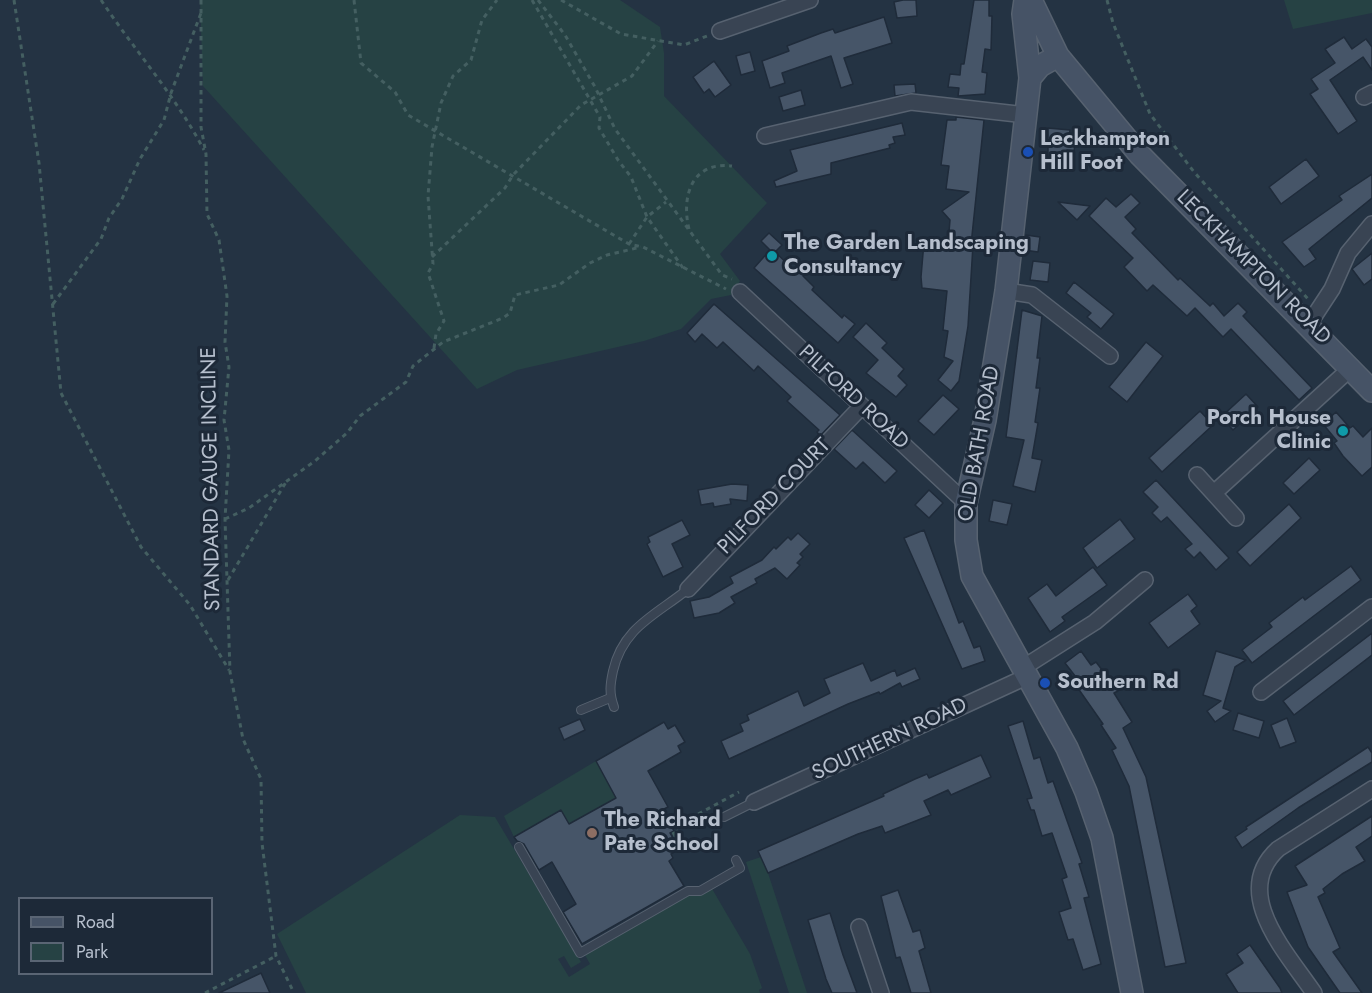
<!DOCTYPE html>
<html>
<head>
<meta charset="utf-8">
<style>
  body { margin:0 }
  #map { position:relative; width:1372px; height:993px; overflow:hidden; background:#243343; font-family:Jost,sans-serif }
  canvas { display:block }
  .legend { position:absolute; left:18px; top:897px; width:195px; height:78px; box-sizing:border-box; background:#1d2938; border:2px solid #5a6574; margin:0; padding:8px 10px; list-style:none; font-size:18px; color:#b6bfcd }
  .legend li { display:flex; align-items:center; gap:12px; height:30px }
  .legend b { width:30px; border:2px solid #5a6574 }
</style>
</head>
<body>
<div id="map">
<canvas width="1372" height="993"></canvas>
<ul class="legend">
<li><b style="height:8px;background:#465366"></b>Road</li>
<li><b style="height:16px;background:#264244"></b>Park</li>
</ul>
</div>
<script>
const context = document.querySelector('canvas').getContext('2d');
context.lineJoin = 'round';
function fillPath(path, color) {
  context.fillStyle = color;
  context.fill(path, 'evenodd');
}
function stroke(path, color, width, dash) {
  context.strokeStyle = color;
  context.lineWidth = width;
  context.lineCap = dash ? 'butt' : 'round';
  context.setLineDash(dash || []);
  context.stroke(path);
}
function write(font, color, halo, rows, align = 'center') {
  context.font = font + ' Jost,sans-serif';
  context.lineWidth = 6;
  context.setLineDash([]);
  context.textBaseline = 'middle';
  context.strokeStyle = halo;
  context.fillStyle = color;
  for (const [text, x, y, turn = 0] of rows) {
    context.save();
    context.translate(x, y);
    context.rotate((+turn || 0) * Math.PI / 180);
    context.textAlign = isNaN(turn) ? turn : align;
    if (halo) context.strokeText(text, 0, 0);
    context.fillText(text, 0, 0);
    context.restore();
  }
}
const green = new Path2D(`
  M200,0H620L660,27L664,53V96L767,203L720,254L740,281L731,295L711,299L681,329L644,341L517,370L477,389L203,86Z
  M1284,0H1372V13L1293,29Z
  M596,761L616,798L569,824L561,810L514,837L504,816Z
  M460,815L495,817L581,962L571,968L564,956L558,959L569,977L590,964L585,955L691,894L711,887L750,954L762,988L759,990L760,993H306L277,934Z
  M761,857L768,873L807,993H789L746,862Z`);
const building = new Path2D(`
  M903,0H916L917,16L897,18L894,2Z
  M974,0H989V16H992L991,50L985,49L982,72L987,73L985,94L958,96L959,88L948,87L950,74L960,75L961,64H964Z
  M884,17L892,43L844,58L853,84L841,88L831,56L782,73L785,83L770,88L762,61L789,51L787,46L821,33L833,29L835,33Z
  M1344,37L1352,49L1366,39L1372,47V70L1363,57L1330,80L1357,121L1338,134L1310,94L1318,89L1311,79L1335,63L1325,49Z
  M750,52L755,71L741,75L736,56Z
  M714,61L731,85L715,97L709,89L704,93L693,77Z
  M915,84L916,93L895,96L894,85Z
  M801,90L805,105L783,111L779,97Z
  M956,117L984,120L971,245H973L968,326L959,381L951,391L938,380L953,361L944,357L948,331L943,330L947,291L922,288L921,277L924,242L948,244L950,220L942,211L969,192L946,189L949,166L941,165L947,120H956Z
  M902,123L905,135L893,137L895,143L889,145L890,148L831,163V174L776,187L774,181L797,171L790,150Z
  M1048,128L1070,130L1069,137L1076,138L1074,151L1067,150L1066,166L1048,164Z
  M1306,159L1319,176L1281,204L1269,187Z
  M1372,174V198L1309,249L1316,259L1304,267L1282,242L1342,200L1339,196Z
  M1131,194L1140,203L1125,217L1136,229L1132,233L1178,280L1180,278L1210,306L1213,303L1224,316L1238,303L1247,312L1243,316L1312,388L1299,400L1231,329L1223,337L1195,308L1187,316L1153,285L1147,291L1124,267L1133,258L1089,216L1106,198L1116,207Z
  M1058,202L1090,206L1077,220Z
  M769,233L782,245L775,252L794,270L797,266L805,274L803,276L814,287L812,290L842,318L844,315L855,324L838,343L754,268L770,250L761,241Z
  M1026,235L1040,237L1038,252L1024,250Z
  M1372,253V279L1364,285L1352,269Z
  M1033,261L1050,263L1048,282L1030,280Z
  M1074,282L1114,314L1101,329L1087,317L1091,313L1066,293Z
  M714,304L840,415L820,436L817,432L819,430L787,401L791,397L758,366L754,371L723,342L717,348L702,334L695,342L687,333Z
  M1022,310L1042,316L1037,358H1040L1036,388H1040L1035,422L1038,423L1032,458L1042,460L1035,492L1013,486L1024,440L1006,437Z
  M866,323L887,343L882,348L904,369L898,376L907,385L896,397L866,373L878,360L853,337Z
  M1146,342L1163,356L1127,402L1109,387Z
  M1246,394L1258,407L1233,430L1221,417Z
  M943,395L959,409L934,435L918,421Z
  M1200,411L1213,425L1162,472L1149,458Z
  M1336,412L1350,428L1353,426L1363,437L1372,428V467L1362,476L1343,456L1334,443L1337,441L1323,424Z
  M852,430L897,471L885,483L863,462L856,469L834,449Z
  M1309,458L1320,470L1294,494L1283,483Z
  M1156,480L1229,558L1216,570L1200,552L1194,558L1185,549L1192,544L1167,517L1161,522L1152,513L1158,507L1143,492Z
  M732,484L748,485L747,501L730,499L731,504L714,507L713,503L701,505L698,490Z
  M929,490L943,503L929,518L915,505Z
  M993,500L1012,504L1007,525L989,521Z
  M1289,504L1301,518L1250,566L1237,552Z
  M1120,519L1135,539L1097,568L1083,548Z
  M682,520L690,535L672,544L683,567L663,577L647,544L650,542L648,537Z
  M924,530L959,623L963,621L974,648L980,646L985,661L962,669L904,538Z
  M798,533L810,544L800,554L803,557L797,563L800,565L787,579L775,568L755,579L757,583L731,597L735,603L719,613L694,618L690,601L709,597L733,583L730,577L762,560L774,547L776,549L788,537L791,540Z
  M1351,566L1361,580L1252,663L1242,650L1272,627L1269,623L1303,597L1305,600Z
  M1093,567L1107,585L1062,617L1065,621L1050,632L1028,598L1047,584L1056,596Z
  M1188,594L1197,606L1191,611L1200,624L1168,648L1149,623Z
  M1372,633V655L1294,715L1283,701Z
  M1081,651L1091,665L1096,662L1118,691L1114,693L1132,722L1123,728L1146,777L1186,963L1165,967L1129,786L1112,750L1116,748L1101,725L1103,724L1075,684L1079,681L1065,663Z
  M1216,651L1246,660L1235,667L1223,708L1231,711L1215,722L1207,711L1221,701L1203,695Z
  M863,663L871,681L895,670L897,676L915,668L920,679L902,687L900,683L880,694L879,692L848,704L729,759L721,741L743,731L740,724L749,720L747,715L798,691L804,706L830,693L824,679Z
  M1238,713L1264,721L1259,738L1233,730Z
  M1287,718L1296,742L1280,748L1271,725Z
  M580,719L585,730L564,740L559,728Z
  M1023,721L1034,759L1040,757L1048,783L1053,781L1082,863L1079,864L1089,897L1084,898L1101,964L1083,970L1073,939L1068,940L1059,912L1071,908L1062,879L1067,877L1052,833L1042,836L1034,810H1031L1027,799L1032,798L1008,726Z
  M664,722L668,729L675,725L685,742L678,746L681,752L648,771L668,807L662,810L674,831L670,833L679,849L671,854L673,858L669,861L684,886L582,944L563,912L576,904L552,862L539,870L524,844L517,841L514,837L561,810L569,824L616,798L596,761Z
  M1368,747L1372,753V762L1298,808L1242,848L1235,837L1247,829L1246,827Z
  M981,755L991,777L951,795L948,790L924,801L931,815L885,833L882,826L858,834L768,873L758,851L884,796L883,794L915,779L927,774L929,778Z
  M1372,816V836L1356,847L1365,861L1342,874L1323,889L1325,893L1318,897L1340,948L1333,952L1362,993H1340L1308,947L1287,892L1307,885L1295,866Z
  M898,890L913,932L920,930L925,948L919,951L931,993H911L900,957L896,958L881,896Z
  M830,913L843,955L857,993H832L826,979L808,920Z
  M1250,945L1280,988L1282,993H1238L1226,974L1243,963L1237,954Z
  M261,973L270,993H219Z`);
const path = new Path2D(`
  M14,0L39,163L61,393L141,547L190,605L229,670
  M101,0C135,51 175,95 204,150
  M201,0V127L206,154L207,214L219,240L227,296L225,342L229,367L224,420L229,450L225,519L230,672L243,739L261,779L262,843L276,956L294,993
  M354,0L361,63L395,92L408,115L629,244L643,247L726,289
  M532,0L600,117L599,128L618,160L631,177L647,217L683,268
  M538,0L565,35L595,87L615,129L722,275L732,279
  M561,0L621,34L684,45L707,36
  M1107,0L1113,23L1150,114L1194,172L1309,300
  M689,229C681,196 692,161 732,166
  M629,244L647,217L666,202
  M432,257L505,188L513,175L581,105L632,76L658,41
  M53,304L101,239L109,218L122,199L140,159L164,120L171,93L201,13
  M434,348L436,334L444,321L428,273L433,264L428,196L432,147L441,103L453,76L471,60L482,20L497,0
  M225,519L249,508L315,461L347,433L360,416L406,382L413,366L443,342L503,318L510,313L515,295L559,285L590,263L607,255L641,247
  M228,580L286,482
  M673,832L675,836L679,834L674,827L739,792
  M205,993L276,956`);
const lane = new Path2D(`
  M614,707C609,693 610,685 613,671C623,627 656,615 688,589
  M581,710L610,698
  M724,817L754,802
  M519,847L580,953L688,891H700L740,868L736,860`);
const street = new Path2D(`
  M720,31L810,0
  M1364,97L1372,93
  M765,136L911,102L1026,115
  M1006,291L1032,295L1110,356
  M740,292L966,503
  M1309,324L1332,289L1348,253L1372,224
  M1197,475L1236,518
  M1214,493L1352,367
  M688,589L862,406
  M1021,669L1095,622L1145,580
  M1261,692L1372,607
  M754,802L1026,677
  M859,927L881,993
  M1314,993C1287,953 1230,893 1278,849L1372,789`);
const secondary = new Path2D(`
  M1025,0L1023,14L1030,78
  M1031,0L1058,56L1140,155L1372,391
  M1058,56L1040,66L1030,78L1006,291L985,420L966,503V540L972,576L1067,748L1086,792L1102,838L1132,993`);
const markers = [
  [1028,152,6,"#1a4fb4"],
  [772,256,6,"#0f9aa8"],
  [1343,431,6,"#0f9aa8"],
  [1045,683,6,"#1a4fb4"],
  [592,833,6,"#8d6e63"]
];
const poiNames = [
  ["Leckhampton",1040,140],
  ["Hill Foot",1040,164],
  ["The Garden Landscaping",784,244],
  ["Consultancy",784,268],
  ["Porch House",1331,419,"right"],
  ["Clinic",1331,443,"right"],
  ["Southern Rd",1057,683],
  ["The Richard",604,821],
  ["Pate School",604,845]
];
const streetNames = [
  ["LECKHAMPTON ROAD",1253,268,45],
  ["PILFORD ROAD",853,398,43],
  ["OLD BATH ROAD",980,444,-80],
  ["STANDARD GAUGE INCLINE",212,479,-91],
  ["PILFORD COURT",775,497,-46],
  ["SOUTHERN ROAD",890,740,-25]
];
fillPath(green, '#264244');
fillPath(building, '#465568');
stroke(building, '#1f2b3a', 1.5);
stroke(lane, '#576270', 10);
stroke(street, '#576270', 18);
stroke(secondary, '#576270', 24);
stroke(path, '#445f61', 3, [4.5, 4.5]);
stroke(lane, '#394453', 8);
stroke(street, '#394453', 15);
stroke(secondary, '#465366', 21);
for (const [x, y, r, color] of markers) {
  const dot = new Path2D();
  dot.arc(x, y, r, 0, 2 * Math.PI);
  context.fillStyle = color;
  context.fill(dot);
  stroke(dot, '#1d2938', 2);
}
write('bold 21px', '#b6bfcd', '#1d2938', poiNames, 'left');
write('21px', '#b6bfcd', '#1d2938', streetNames);
</script>
</body>
</html>
